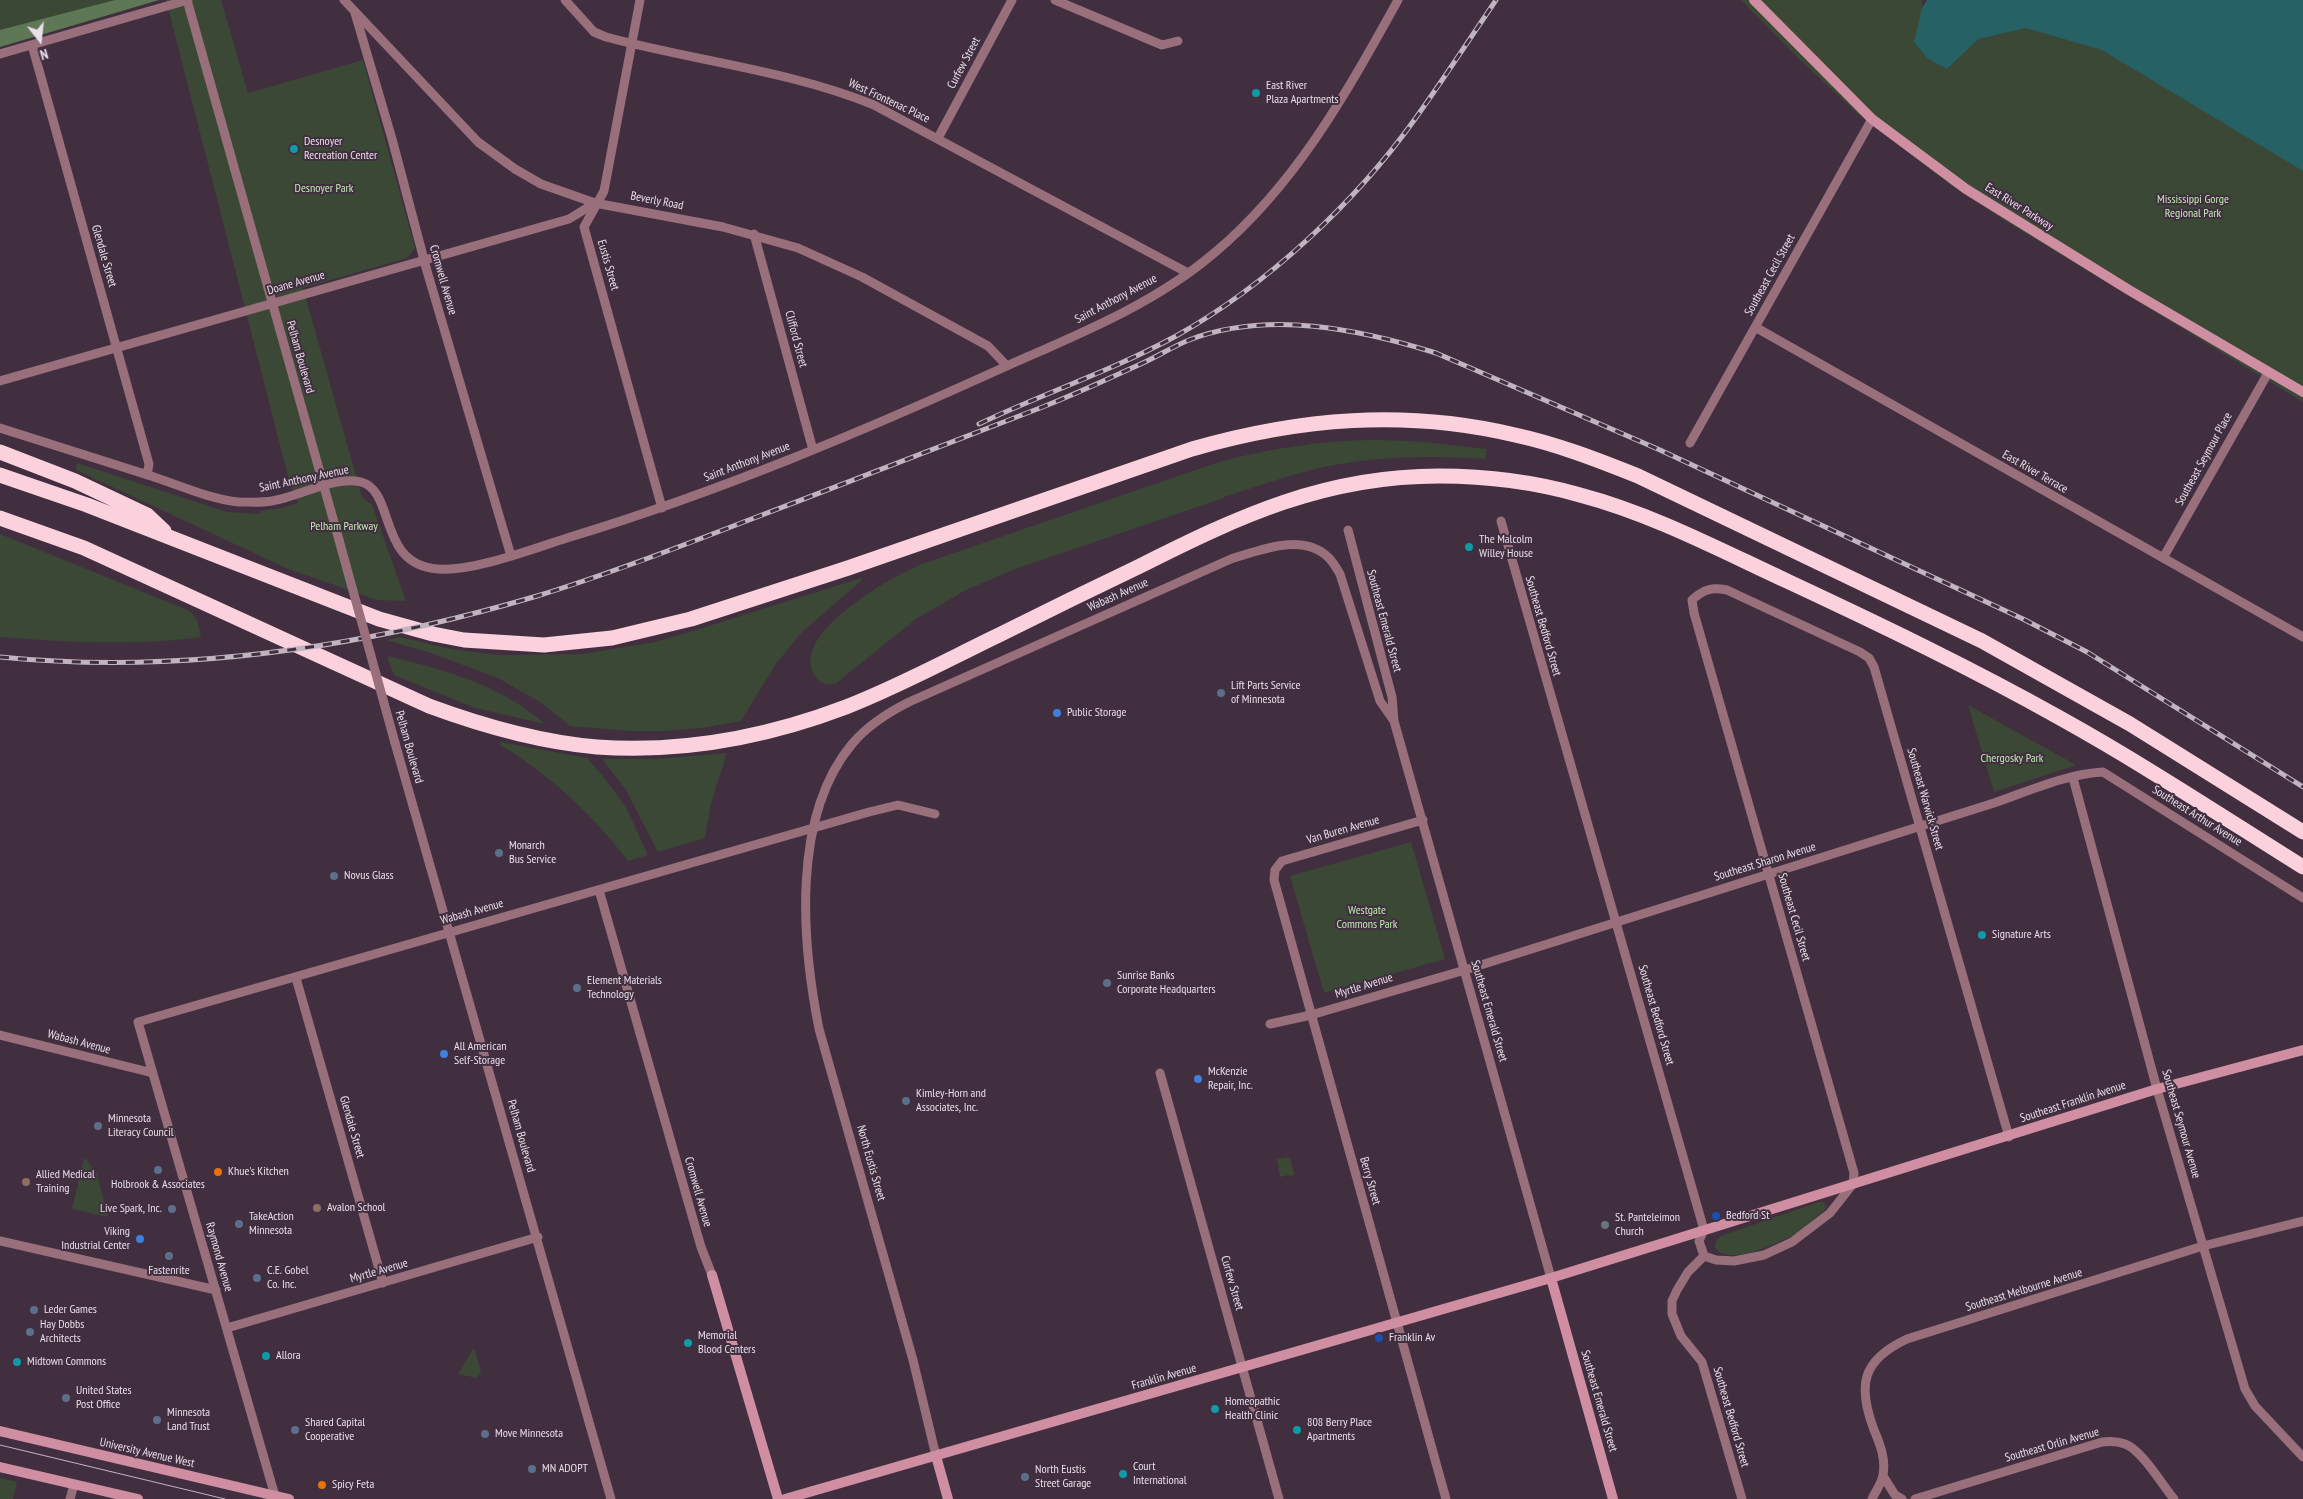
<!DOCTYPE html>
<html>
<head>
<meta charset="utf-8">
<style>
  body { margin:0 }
  #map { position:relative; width:2303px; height:1499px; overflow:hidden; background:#412f40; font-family:"PT Sans Narrow",sans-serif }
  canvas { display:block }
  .north { position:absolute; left:15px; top:15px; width:50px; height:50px; -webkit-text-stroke:4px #412f40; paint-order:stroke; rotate:164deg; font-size:14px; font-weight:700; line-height:20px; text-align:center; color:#e9dee9 }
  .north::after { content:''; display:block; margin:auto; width:18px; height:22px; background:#e9dee9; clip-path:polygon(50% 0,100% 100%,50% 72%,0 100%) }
</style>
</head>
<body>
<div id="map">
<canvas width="2303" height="1499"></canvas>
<div class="north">N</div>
</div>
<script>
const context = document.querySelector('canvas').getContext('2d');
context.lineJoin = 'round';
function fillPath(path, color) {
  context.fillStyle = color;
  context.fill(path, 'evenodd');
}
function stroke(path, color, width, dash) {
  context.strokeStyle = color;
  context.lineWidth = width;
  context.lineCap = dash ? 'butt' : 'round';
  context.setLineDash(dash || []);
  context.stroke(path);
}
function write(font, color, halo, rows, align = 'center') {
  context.font = font + ' "PT Sans Narrow",sans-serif';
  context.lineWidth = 4;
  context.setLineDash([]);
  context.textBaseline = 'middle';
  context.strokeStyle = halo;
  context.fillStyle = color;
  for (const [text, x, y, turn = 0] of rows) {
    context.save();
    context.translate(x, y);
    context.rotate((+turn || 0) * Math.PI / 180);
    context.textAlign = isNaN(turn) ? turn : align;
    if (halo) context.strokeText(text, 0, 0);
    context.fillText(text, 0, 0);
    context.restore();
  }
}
const green = new Path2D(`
  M0,0H155L0,46Z
  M166,0H221L248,93L363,60L415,248L407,258L303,288L362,497L372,505L406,601L377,600L288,569L76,470L77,463L227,512L260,514V511L281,508L298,503L289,480Z
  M1741,0H1921L1923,5L1919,36L2034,21L2211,93L2303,148V402L2004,220L1952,186L1858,114L1798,58Z
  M1379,440L1425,442L1487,449L1485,459C1429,455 1374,456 1319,468C1287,476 1255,487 1224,497V498L1015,569L964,591L916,619L835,684C827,685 820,684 815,676C788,634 891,577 922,564L1216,463C1269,448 1324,440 1379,440Z
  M0,534L190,611L197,620L201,637C139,646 62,642 0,637Z
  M861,578L862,580L802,632L775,665L741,721L702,728L663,731H629L570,726L540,702L498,678L431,653L386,640L400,637L451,649L499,655L583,654L655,642L696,630Z
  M387,656C443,669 501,685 545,724L475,708L394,675Z
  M1968,705L2076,765L1994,792Z
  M500,742L587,758L606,780L627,809L648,855L628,861C592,814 550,775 499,744Z
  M727,753L711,803L705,838L658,852L626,790L602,759H656Z
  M1411,842L1445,959L1324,993L1290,876Z
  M1287,1157L1290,1159L1294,1173L1293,1176L1288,1175L1280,1177L1277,1159Z
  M84,1159H86L97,1174L108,1217L72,1209Z
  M1819,1202H1824L1826,1208C1816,1218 1805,1227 1793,1235C1779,1243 1726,1268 1715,1247L1716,1241L1721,1236Z
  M473,1349L475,1350L481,1372L477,1378L458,1374Z
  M0,1478L17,1482L13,1499H0Z`);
const forest = new Path2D(`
  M115,0H159L0,47V30Z`);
const water = new Path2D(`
  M1927,0H2303V171L2102,50L2026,28L1978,39L1947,69L1927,58L1914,42L1922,8Z`);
const street = new Path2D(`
  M187,0L339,540
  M344,0L478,142L515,169L541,184L595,203L723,227L798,248L862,277L988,346L1007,366
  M565,0L594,32L606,37C695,61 788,70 874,105L1188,273
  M640,0L604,191L584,227L662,508
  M1055,0L1162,45L1178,41
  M355,13L392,139L427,271L511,556
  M32,45L149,464L147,475
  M0,54L188,0
  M938,138L1012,0
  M754,234L813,450
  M1755,327L2303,637
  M0,381L569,219L595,203
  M0,428C50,444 101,460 151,476C179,485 209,499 239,502C250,502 261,503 272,501C299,497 335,475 361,482C396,491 377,565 438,569C472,572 532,549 567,538C719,492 864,431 1009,365C1079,334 1154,304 1213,254C1296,185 1347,92 1398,0
  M1690,443L1872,119
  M1501,521L1704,1230L1699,1241L1704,1256L1688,1272L1677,1290L1672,1301V1314L1681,1336L1702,1362L1742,1499
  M1348,530L1392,697L1394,721L1551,1278
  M2163,558L2268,373
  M395,743L611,1499
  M2073,778L2157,1089L2245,1389L2255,1406L2303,1457
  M1423,820L1282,861L1275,870L1274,880L1446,1499
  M599,890L701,1247L712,1275
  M296,978L383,1283
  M1270,1024L1311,1015L1465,970L1994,803C2029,791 2066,774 2103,772L2303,898
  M0,1035L153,1073
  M1160,1073L1279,1499
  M0,1241L216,1290
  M1704,1256L1716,1260L1734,1261L1764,1255L1792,1242L1830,1213L1853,1184L1854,1173L1694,613L1692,600C1704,589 1712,587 1727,590L1860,652L1869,658L1874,667L2009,1137
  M227,1328L538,1237
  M936,1456L913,1360L819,1029C802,943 791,817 852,744C868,725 887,713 909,702L1231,559C1261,550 1303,532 1329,558C1333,562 1337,569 1340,574L1380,701L1394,721
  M1883,1476L1895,1495L1902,1499
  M275,1496L138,1022L869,812L898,805L935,814
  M70,1499L74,1485
  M1872,1499C1875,1492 1882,1483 1883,1475C1886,1459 1880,1444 1874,1430C1857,1385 1862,1360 1907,1339L2203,1246L2303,1221
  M1915,1499L2102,1442C2110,1441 2117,1441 2125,1444C2142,1450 2162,1485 2174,1499`);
const secondary = new Path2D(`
  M1754,0L1872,119L1966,189L2129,290L2303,392
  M712,1275L778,1499
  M1551,1278L1613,1499
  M0,1431L289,1499
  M936,1456L948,1499
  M0,1467L138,1499
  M785,1499L1551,1278L2157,1089L2303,1050`);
const highway = new Path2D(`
  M0,452L75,481L147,515L164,531
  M0,475L87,505L379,619L433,634L464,640L544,645L612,638L691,619L848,568L1192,449C1299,418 1405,409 1515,435C1557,444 1598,460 1638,476L1982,641L2130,724L2303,832
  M0,518L84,548L429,706C483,726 539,742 597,747C682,753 767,737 846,707C900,686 951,658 1003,633C1049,610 1094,588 1140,566C1239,516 1325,476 1439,476C1486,476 1535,482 1580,495C1652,514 1720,550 1787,581C1879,624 1971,668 2060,718C2143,764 2223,817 2303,867`);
const tram = new Path2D(`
  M0,1445L225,1499`);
const rail = new Path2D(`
  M979,424C1044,393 1112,371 1176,336C1266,286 1355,203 1415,119C1443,80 1469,40 1496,0
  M0,657C180,675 364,647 537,596C606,575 674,549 741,523C841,485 941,446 1040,408C1076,394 1110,378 1145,362C1160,355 1174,346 1189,340C1268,310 1359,329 1436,353L1660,450L2023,619L2087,652L2303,787`);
const streetBridge = new Path2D(`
  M339,540L395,743`);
const markers = [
  [1256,93,5,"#0f9aa8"],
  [294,149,5,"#0f9aa8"],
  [1469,547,5,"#0f9aa8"],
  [1221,693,5,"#5c6f8a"],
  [1057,713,5,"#3f7fe0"],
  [499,853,5,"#5c6f8a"],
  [334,876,5,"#5c6f8a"],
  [1982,935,5,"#0f9aa8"],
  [1107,983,5,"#5c6f8a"],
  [577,988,5,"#5c6f8a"],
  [444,1054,5,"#3f7fe0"],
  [1198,1079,5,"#3f7fe0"],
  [906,1101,5,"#5c6f8a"],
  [98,1126,5,"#5c6f8a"],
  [158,1170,5,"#5c6f8a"],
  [218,1172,5,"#e8710a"],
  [26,1182,5,"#8d6e63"],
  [317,1208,5,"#8d6e63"],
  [172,1209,5,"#5c6f8a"],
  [1716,1216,5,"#1a4fb4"],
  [239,1224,5,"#5c6f8a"],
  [1605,1225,5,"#6b7280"],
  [140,1239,5,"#3f7fe0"],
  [169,1256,5,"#5c6f8a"],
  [257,1278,5,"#5c6f8a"],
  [34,1310,5,"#5c6f8a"],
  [30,1332,5,"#5c6f8a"],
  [1379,1338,5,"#1a4fb4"],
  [688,1343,5,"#0f9aa8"],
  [266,1356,5,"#0f9aa8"],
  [17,1362,5,"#0f9aa8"],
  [66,1398,5,"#5c6f8a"],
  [1215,1409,5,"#0f9aa8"],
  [157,1420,5,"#5c6f8a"],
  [295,1430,5,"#5c6f8a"],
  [1297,1430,5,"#0f9aa8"],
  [485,1434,5,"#5c6f8a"],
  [532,1469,5,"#5c6f8a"],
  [1123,1474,5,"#0f9aa8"],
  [1025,1477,5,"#5c6f8a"],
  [322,1485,5,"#e8710a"]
];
const streetNames = [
  ["Curfew Street",964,63,-62],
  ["West Frontenac Place",889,101,25],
  ["Beverly Road",657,201,11],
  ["East River Parkway",2019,207,32],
  ["Glendale Street",104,256,74],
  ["Eustis Street",608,265,74],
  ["Southeast Cecil Street",1770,275,-61],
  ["Cromwell Avenue",443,280,74],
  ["Doane Avenue",296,283,-16],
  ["Saint Anthony Avenue",1116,299,-28],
  ["Clifford Street",796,339,75],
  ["Pelham Boulevard",300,357,74],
  ["Southeast Seymour Place",2204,459,-61],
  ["Saint Anthony Avenue",747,462,-21],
  ["East River Terrace",2035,472,30],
  ["Saint Anthony Avenue",304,479,-12],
  ["Wabash Avenue",1118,595,-24],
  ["Southeast Emerald Street",1384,621,75],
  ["Southeast Bedford Street",1543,626,74],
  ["Pelham Boulevard",409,747,74],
  ["Southeast Warwick Street",1925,799,74],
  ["Southeast Arthur Avenue",2197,816,32],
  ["Van Buren Avenue",1343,830,-16],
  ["Southeast Sharon Avenue",1765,862,-17],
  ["Wabash Avenue",472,912,-16],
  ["Southeast Cecil Street",1794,917,74],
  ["Myrtle Avenue",1364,986,-17],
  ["Southeast Emerald Street",1489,1011,74],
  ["Southeast Bedford Street",1656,1015,74],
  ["Wabash Avenue",79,1042,15],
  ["Southeast Franklin Avenue",2073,1102,-18],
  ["Southeast Seymour Avenue",2181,1124,74],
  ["Glendale Street",352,1127,74],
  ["Pelham Boulevard",521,1136,74],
  ["North Eustis Street",871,1163,74],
  ["Berry Street",1370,1181,74],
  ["Cromwell Avenue",698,1192,74],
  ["Raymond Avenue",219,1257,74],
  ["Myrtle Avenue",379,1271,-16],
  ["Curfew Street",1232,1283,74],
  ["Southeast Melbourne Avenue",2024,1290,-17],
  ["Franklin Avenue",1164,1377,-16],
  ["Southeast Emerald Street",1599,1401,74],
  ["Southeast Bedford Street",1731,1417,74],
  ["Southeast Orlin Avenue",2052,1445,-16],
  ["University Avenue West",147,1453,13]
];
const poiNames = [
  ["East River",1266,86],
  ["Plaza Apartments",1266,100],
  ["Desnoyer",304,142],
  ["Recreation Center",304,156],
  ["The Malcolm",1479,540],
  ["Willey House",1479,554],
  ["Lift Parts Service",1231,686],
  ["of Minnesota",1231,700],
  ["Public Storage",1067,713],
  ["Monarch",509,846],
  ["Bus Service",509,860],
  ["Novus Glass",344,876],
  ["Signature Arts",1992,935],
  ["Sunrise Banks",1117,976],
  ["Corporate Headquarters",1117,990],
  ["Element Materials",587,981],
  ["Technology",587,995],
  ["All American",454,1047],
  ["Self-Storage",454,1061],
  ["McKenzie",1208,1072],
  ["Repair, Inc.",1208,1086],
  ["Kimley-Horn and",916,1094],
  ["Associates, Inc.",916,1108],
  ["Minnesota",108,1119],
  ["Literacy Council",108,1133],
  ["Khue's Kitchen",228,1172],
  ["Allied Medical",36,1175],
  ["Training",36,1189],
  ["Holbrook & Associates",158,1185,"center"],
  ["Avalon School",327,1208],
  ["Live Spark, Inc.",162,1209,"right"],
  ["Bedford St",1726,1216],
  ["TakeAction",249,1217],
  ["Minnesota",249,1231],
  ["St. Panteleimon",1615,1218],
  ["Church",1615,1232],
  ["Viking",130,1232,"right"],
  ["Industrial Center",130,1246,"right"],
  ["Fastenrite",169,1271,"center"],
  ["C.E. Gobel",267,1271],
  ["Co. Inc.",267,1285],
  ["Leder Games",44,1310],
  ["Hay Dobbs",40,1325],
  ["Architects",40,1339],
  ["Memorial",698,1336],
  ["Blood Centers",698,1350],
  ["Franklin Av",1389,1338],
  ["Allora",276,1356],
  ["Midtown Commons",27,1362],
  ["United States",76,1391],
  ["Post Office",76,1405],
  ["Homeopathic",1225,1402],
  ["Health Clinic",1225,1416],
  ["Minnesota",167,1413],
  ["Land Trust",167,1427],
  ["Shared Capital",305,1423],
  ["Cooperative",305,1437],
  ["808 Berry Place",1307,1423],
  ["Apartments",1307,1437],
  ["Move Minnesota",495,1434],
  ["Court",1133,1467],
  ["International",1133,1481],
  ["MN ADOPT",542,1469],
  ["North Eustis",1035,1470],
  ["Street Garage",1035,1484],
  ["Spicy Feta",332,1485]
];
const parkNames = [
  ["Desnoyer Park",324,189],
  ["Mississippi Gorge",2193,200],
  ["Regional Park",2193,214],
  ["Pelham Parkway",344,527],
  ["Chergosky Park",2012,759],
  ["Westgate",1367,911],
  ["Commons Park",1367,925]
];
fillPath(green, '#3a4835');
fillPath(forest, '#5e7855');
fillPath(water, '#266165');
stroke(street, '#986f7b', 9);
stroke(secondary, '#cf8ea1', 10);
stroke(highway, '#fad1dc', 15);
stroke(tram, '#c1b4c1', 1);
stroke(rail, '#c1b4c1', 5);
stroke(rail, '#412f40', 3, [9]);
stroke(streetBridge, '#986f7b', 9);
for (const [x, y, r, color] of markers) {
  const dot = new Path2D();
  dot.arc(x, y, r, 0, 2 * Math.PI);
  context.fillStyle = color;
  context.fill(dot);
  stroke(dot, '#412f40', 2);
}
write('12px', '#e9dee9', '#412f40', streetNames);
write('12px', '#e9dee9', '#412f40', poiNames, 'left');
write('12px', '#beebb0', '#412f40', parkNames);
</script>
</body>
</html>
